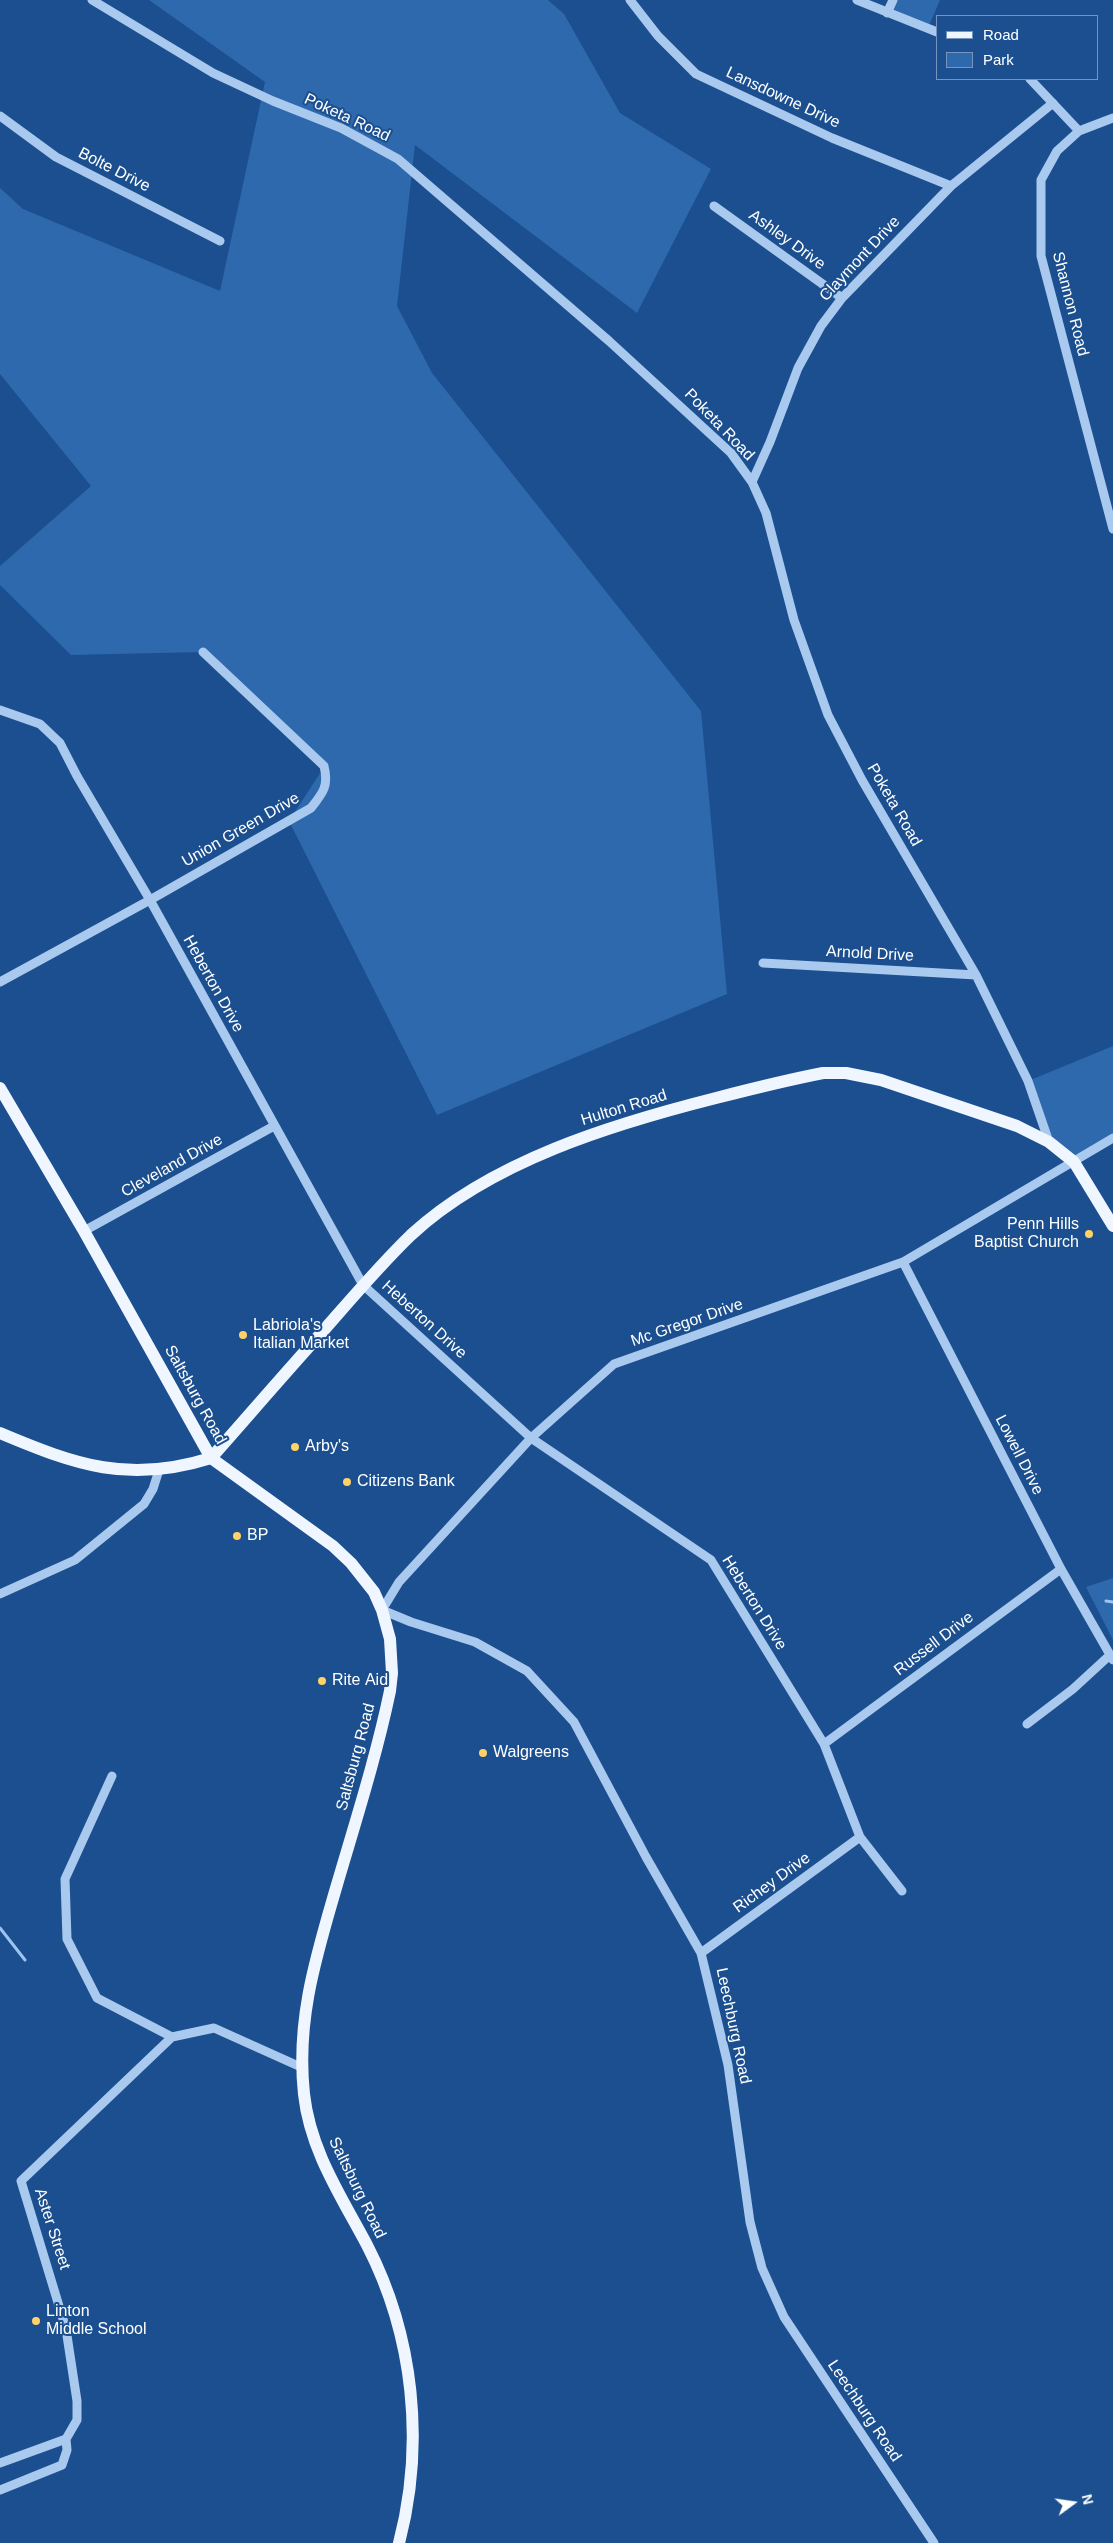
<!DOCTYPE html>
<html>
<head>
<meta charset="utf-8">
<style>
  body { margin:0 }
  #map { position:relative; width:1113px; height:2543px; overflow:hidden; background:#1b4f8f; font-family:Arial,sans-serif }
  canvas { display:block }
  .legend { position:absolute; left:936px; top:15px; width:162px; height:65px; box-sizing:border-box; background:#1b4f8f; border:1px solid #7695bc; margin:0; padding:6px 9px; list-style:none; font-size:15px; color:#fff }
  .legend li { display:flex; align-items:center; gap:10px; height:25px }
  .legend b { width:25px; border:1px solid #7695bc }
  .north { position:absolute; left:1048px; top:2478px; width:50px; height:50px; -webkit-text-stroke:4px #1b4f8f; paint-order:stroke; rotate:76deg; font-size:14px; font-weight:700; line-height:20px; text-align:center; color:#fff }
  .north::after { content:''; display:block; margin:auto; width:18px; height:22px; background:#fff; clip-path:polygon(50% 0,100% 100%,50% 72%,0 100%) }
</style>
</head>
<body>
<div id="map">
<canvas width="1113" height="2543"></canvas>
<ul class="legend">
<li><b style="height:6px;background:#f0f6ff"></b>Road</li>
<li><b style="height:14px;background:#2e69ad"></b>Park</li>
</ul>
<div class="north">N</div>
</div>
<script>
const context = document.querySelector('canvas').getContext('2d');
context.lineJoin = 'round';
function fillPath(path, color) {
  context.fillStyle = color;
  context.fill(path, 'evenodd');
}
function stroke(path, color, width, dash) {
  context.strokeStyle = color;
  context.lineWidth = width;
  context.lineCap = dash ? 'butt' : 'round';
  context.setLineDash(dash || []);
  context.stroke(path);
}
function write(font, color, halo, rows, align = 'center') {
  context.font = font + ' Arial,sans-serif';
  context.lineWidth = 4;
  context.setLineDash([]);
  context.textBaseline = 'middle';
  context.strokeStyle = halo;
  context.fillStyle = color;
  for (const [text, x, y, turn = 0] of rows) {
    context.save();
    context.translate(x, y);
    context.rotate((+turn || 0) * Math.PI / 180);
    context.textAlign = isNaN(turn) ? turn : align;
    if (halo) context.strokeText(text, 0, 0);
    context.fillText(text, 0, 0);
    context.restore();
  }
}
const green = new Path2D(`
  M149,0H548L564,14L620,113L711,169L637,313L415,145L397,306L432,373L701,711L727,994L437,1115L289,821L324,767L203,652L71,655L0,585V566L91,486L0,374V188L23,209L220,291L265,82Z
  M893,0H940L928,28L887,13Z
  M1113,1046V1138L1074,1162L1049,1142L1028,1081Z
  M1113,1578V1640L1086,1587Z`);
const stream = new Path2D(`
  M1106,1601L1113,1602
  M0,1928L25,1960`);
const minor = new Path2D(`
  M92,0L213,73L273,101L341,128L398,159L609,341L731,453L752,482L766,513L794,620L828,715L862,780L976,975L1028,1081L1049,1142
  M630,0L658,36L696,74L832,138L951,186
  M857,0L937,32
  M887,13L893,0
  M1030,79L1079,131
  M0,116L56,157L220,241
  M1113,118L1079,131L1057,151L1041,180V256L1113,529
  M714,206L842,298
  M752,482L770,442L798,368L821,326L842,298L951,186L1053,103
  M0,710L40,724L60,743L77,776L150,900L363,1285L531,1438L711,1560L824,1744L860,1837L902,1891
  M763,963L976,975
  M0,982L150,900L311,808C323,793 329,786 324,766L203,652
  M84,1231L274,1126
  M903,1262L1061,1569L1113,1660
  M0,1594L75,1560L144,1504L153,1489L159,1470
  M1027,1724L1073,1689L1110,1655
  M824,1744L1061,1569
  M112,1776L65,1879L67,1939L97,1998L172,2037
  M701,1953L860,1837
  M0,2463L66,2439L77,2420V2401L66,2329L21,2181L172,2037L214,2028L303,2068
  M0,2490L62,2465L67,2450L66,2439
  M934,2543L784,2317L762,2268L750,2222L728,2065L701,1953L646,1857L574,1722L527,1671L475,1642L411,1622L382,1610L399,1582L531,1438L614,1364L903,1262L1113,1138`);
const major = new Path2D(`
  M0,1088L84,1231L211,1458L333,1546L351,1563L374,1592L382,1610L390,1639L392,1673L390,1691C376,1758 355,1823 336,1888C316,1957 296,2020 304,2094C310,2150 341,2196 367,2245C414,2336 425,2444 399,2543
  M0,1433C76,1465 129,1484 211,1458
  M211,1458C249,1415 286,1372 324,1330C352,1298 380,1265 411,1235C491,1161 613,1124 716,1098C751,1089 787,1080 823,1073H846L881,1080L1017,1126L1049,1142L1074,1162L1113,1226`);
const markers = [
  [1089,1234,5,"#ffd166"],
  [243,1335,5,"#ffd166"],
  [295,1447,5,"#ffd166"],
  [347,1482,5,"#ffd166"],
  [237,1536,5,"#ffd166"],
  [322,1681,5,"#ffd166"],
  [483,1753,5,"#ffd166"],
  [36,2321,5,"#ffd166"]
];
const streetNames = [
  ["Lansdowne Drive",783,98,25],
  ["Poketa Road",347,118,25],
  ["Bolte Drive",114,170,27],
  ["Ashley Drive",787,240,36],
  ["Claymont Drive",860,259,-47],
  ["Shannon Road",1070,304,76],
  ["Poketa Road",719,425,46],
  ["Poketa Road",894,805,60],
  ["Union Green Drive",241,830,-30],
  ["Arnold Drive",870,954,3],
  ["Heberton Drive",213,984,61],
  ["Hulton Road",624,1108,-17],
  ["Cleveland Drive",172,1166,-29],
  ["Heberton Drive",424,1320,42],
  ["Mc Gregor Drive",687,1323,-19],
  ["Saltsburg Road",195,1395,61],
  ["Lowell Drive",1019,1455,63],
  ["Heberton Drive",754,1603,58],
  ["Russell Drive",934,1644,-37],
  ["Saltsburg Road",356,1757,-75],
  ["Richey Drive",772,1883,-36],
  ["Leechburg Road",733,2026,78],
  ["Saltsburg Road",357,2188,64],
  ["Aster Street",52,2229,72],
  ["Leechburg Road",864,2411,56]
];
const poiNames = [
  ["Penn Hills",1079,1225,"right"],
  ["Baptist Church",1079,1243,"right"],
  ["Labriola's",253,1326],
  ["Italian Market",253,1344],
  ["Arby's",305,1447],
  ["Citizens Bank",357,1482],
  ["BP",247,1536],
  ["Rite Aid",332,1681],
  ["Walgreens",493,1753],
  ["Linton",46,2312],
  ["Middle School",46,2330]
];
fillPath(green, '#2e69ad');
stroke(stream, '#9cc4f0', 3);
stroke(minor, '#a9c9ee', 9);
stroke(major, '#f0f6ff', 12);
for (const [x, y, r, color] of markers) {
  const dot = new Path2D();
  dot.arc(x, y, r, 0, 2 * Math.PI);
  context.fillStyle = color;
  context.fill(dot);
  stroke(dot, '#1b4f8f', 2);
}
write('16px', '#fff', '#1b4f8f', streetNames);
write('16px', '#fff', '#1b4f8f', poiNames, 'left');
</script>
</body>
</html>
